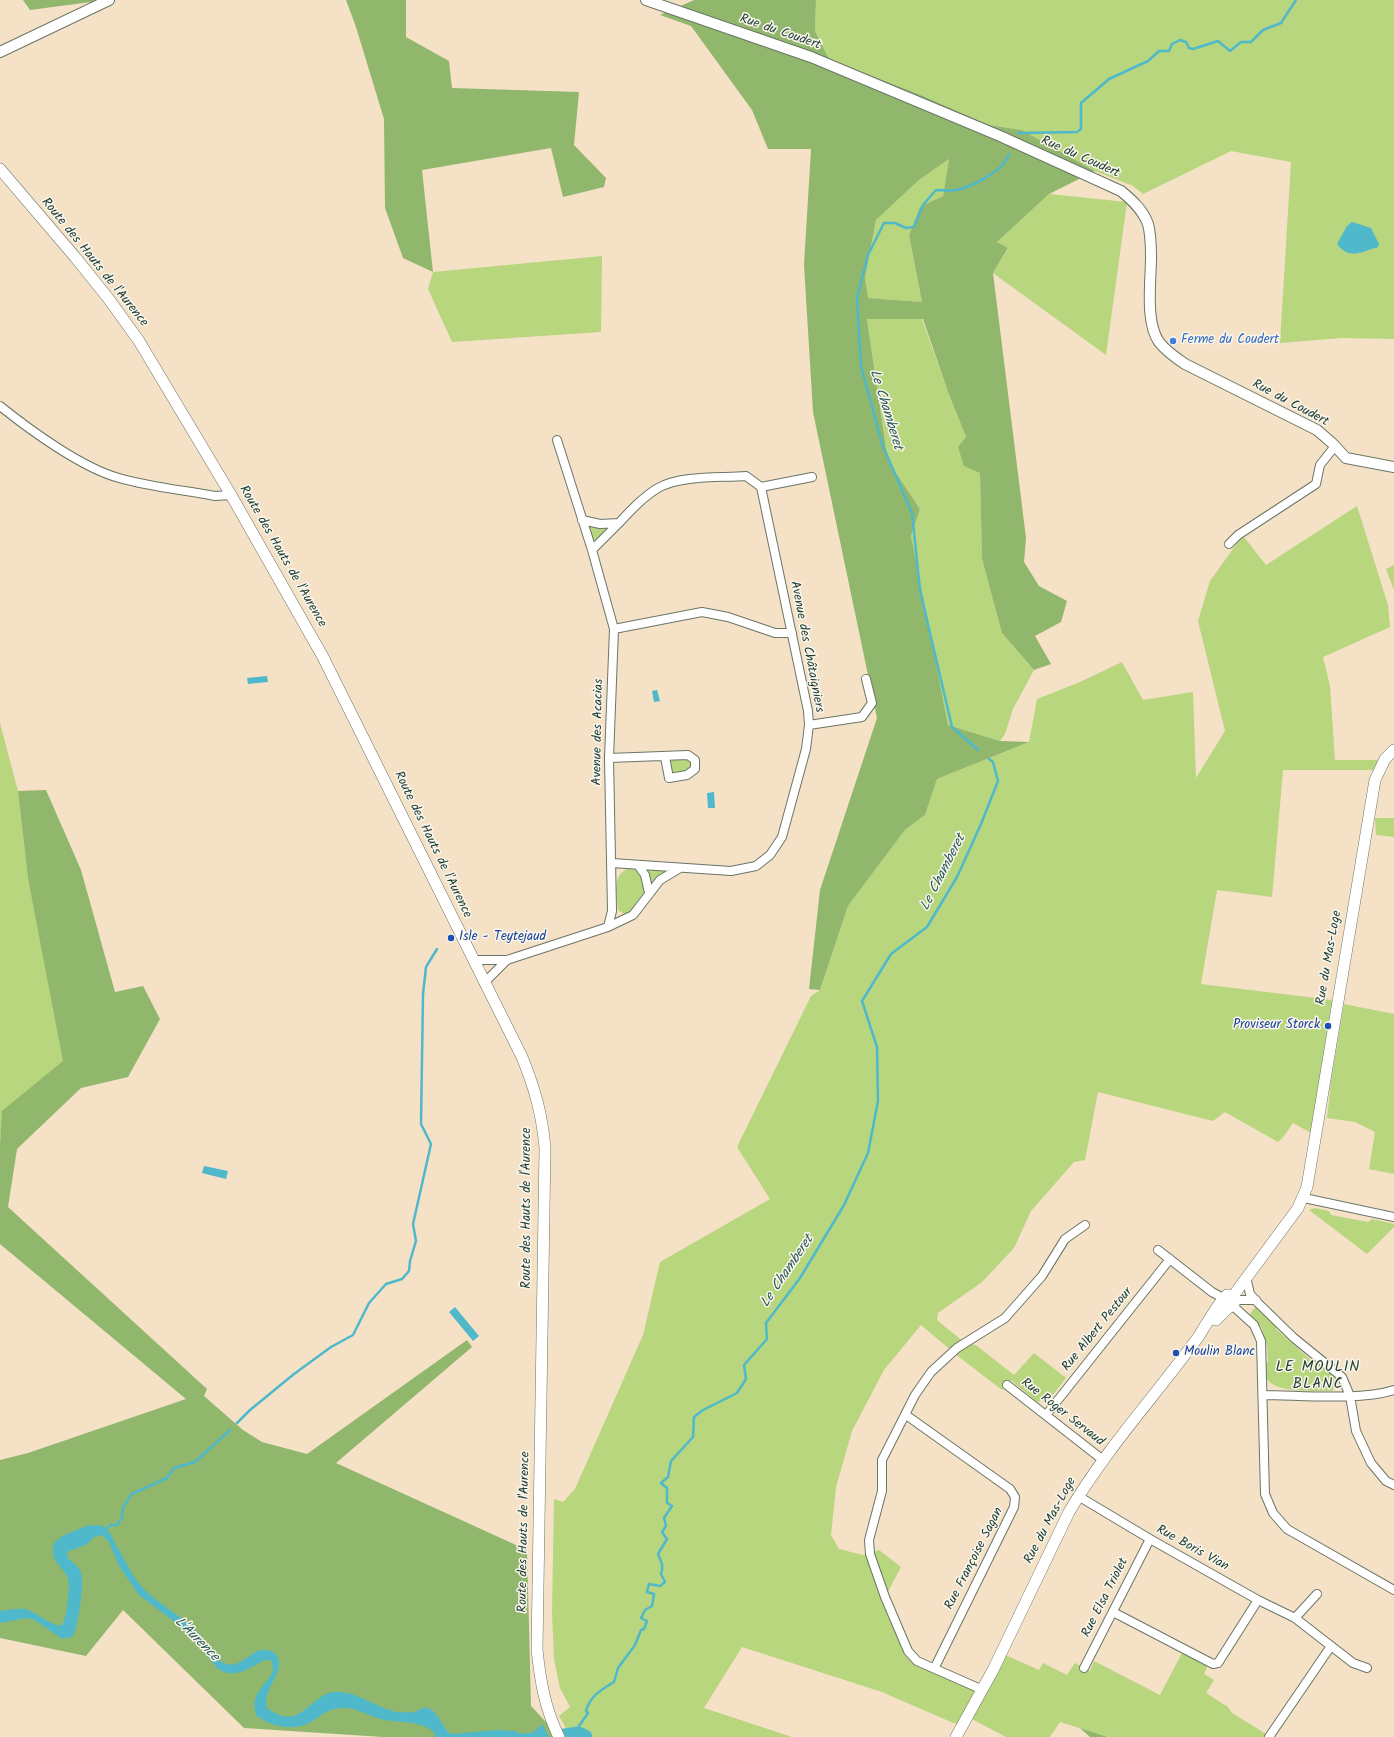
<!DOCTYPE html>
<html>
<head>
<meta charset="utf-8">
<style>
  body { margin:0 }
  canvas { display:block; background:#f4e1c6 }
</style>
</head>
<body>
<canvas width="1394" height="1737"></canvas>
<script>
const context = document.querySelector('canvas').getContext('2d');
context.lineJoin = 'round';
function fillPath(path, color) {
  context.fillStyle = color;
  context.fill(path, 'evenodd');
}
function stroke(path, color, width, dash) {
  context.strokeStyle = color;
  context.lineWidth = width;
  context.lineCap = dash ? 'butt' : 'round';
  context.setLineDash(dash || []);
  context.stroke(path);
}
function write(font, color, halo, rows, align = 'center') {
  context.font = font + ' Kalam,sans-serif';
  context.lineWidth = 3;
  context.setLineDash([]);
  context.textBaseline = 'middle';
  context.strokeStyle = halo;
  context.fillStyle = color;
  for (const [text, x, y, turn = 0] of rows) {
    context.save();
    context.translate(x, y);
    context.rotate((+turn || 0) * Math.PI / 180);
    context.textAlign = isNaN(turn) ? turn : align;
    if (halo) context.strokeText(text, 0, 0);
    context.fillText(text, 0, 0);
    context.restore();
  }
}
const green = new Path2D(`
  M816,0H1394V339L1342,338L1280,343L1291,162L1231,151L1143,194L1133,186L1095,171L1022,130L989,125L921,95L829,59L815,31Z
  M949,159L943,196L920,208L909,235L922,302L867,298L865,278L876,220L919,180Z
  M1049,194L1127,202L1106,355L993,273L1008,249L997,242Z
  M602,256L601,332L452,342L428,289L433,272Z
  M867,318L922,319L948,392L980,473L982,559L1002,633L1034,670L1013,709L1005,734L1000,741L948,725L920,590L911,536L920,509L888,461Z
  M1357,506L1388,605L1390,627L1323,657L1330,686L1335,760H1378L1373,770H1283L1272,897L1217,890L1201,984L1332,1000L1311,1133L1293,1123L1284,1136L1278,1142L1225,1112L1213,1121L1098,1092L1085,1160L1074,1162L1031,1211L1014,1248L982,1282L938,1313L937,1320L960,1339L977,1346L1014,1375L1034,1353L1066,1378L1049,1400L1037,1402L1011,1380L1002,1390L959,1357L921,1325L884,1370L852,1431L836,1487L831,1535L839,1549L863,1555L879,1550L901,1567L885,1597L917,1661L983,1690L1001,1653L1039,1670L1043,1663L1067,1675L1075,1663L1090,1671L1094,1661L1160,1695L1184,1649L1209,1662L1204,1674L1214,1680L1206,1693L1228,1707L1232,1713L1266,1734L1265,1737H1108L1060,1722L1050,1737H1006L968,1717L963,1726L951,1722L882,1692L742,1647L704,1708L792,1737H571L559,1716L570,1707L560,1688L554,1659L552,1612L554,1499L563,1502L575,1489L643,1335L660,1262L770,1199L737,1147L811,996L820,990L848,906L905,830L925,815L937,779L1029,742L1037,699L1080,682L1122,662L1143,700L1193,692L1196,778L1225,731L1198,621L1210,581L1240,539L1244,537L1266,565Z
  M582,520L619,523L592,550Z
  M1394,565V590L1386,569Z
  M0,723L18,791L28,879L64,1061L3,1111L0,1144Z
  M688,755L695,769L669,778L665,757Z
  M1375,818H1394V837L1376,835Z
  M638,865L680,868L649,893Z
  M629,868L637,869L642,874L645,892L629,913L624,914L618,910C617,894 611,875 629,868Z
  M1344,1004L1394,1014V1174L1369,1169L1375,1132L1355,1122L1327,1118L1331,1081Z
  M1315,1208L1329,1211L1331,1215L1368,1222L1372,1219L1394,1224V1227L1367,1254L1309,1210Z
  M1256,1306L1278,1327L1276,1329L1313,1362L1315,1360L1338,1379L1337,1384L1332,1391C1316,1390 1271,1395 1265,1375C1264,1372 1265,1366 1265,1363L1268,1362L1267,1345H1265L1262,1328L1249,1315Z`);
const forest = new Path2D(`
  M23,0H106L30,10Z
  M346,0H406V37L449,61L452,88L579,92L574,145L606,178L604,187L563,197L551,148L422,170L433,272L403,258L385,208L384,119L356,27Z
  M694,0H816L815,31L829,59L921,95L989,125L1022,130L1095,171L1049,194L997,242L1008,248L993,273L1026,538L1024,562L1039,586L1067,601L1061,622L1035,636L1051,664L1034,670L1002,633L982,559L980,473L964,466L958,447L966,437L948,392L923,319H867L888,461L920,509L911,536L948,725L1000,741L1029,742L937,779L925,815L905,830L848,906L820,990L809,989L820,890L877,718L813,412L804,265L811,149H768L752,110L691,26L660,15ZM949,159L943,196L920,207L909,235L922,302L868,298L865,278L876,220L919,180Z
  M46,790L81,870L115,992L143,986L160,1019L128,1077L81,1088L17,1149L8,1207L207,1389L204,1396L243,1430L262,1442L307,1454L467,1340L472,1347L336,1463L527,1550L531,1706L560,1737H383L244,1728L123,1610L86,1656L0,1638V1460L28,1453L186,1399L0,1244V1144L2,1111L63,1061L28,879L18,791Z
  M1080,1728L1108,1737H1090Z`);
const water = new Path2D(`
  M1352,222L1371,228L1379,244L1378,247C1363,251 1350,261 1337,244L1347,226Z
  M267,676L268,682L248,684L247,678Z
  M657,690L660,701L654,702L652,691Z
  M714,792L715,808H708L707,793Z
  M204,1166L228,1171L226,1179L202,1173Z
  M455,1307L479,1336L473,1341L449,1312Z
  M86,1526C91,1526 99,1524 104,1527C110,1531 113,1539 116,1545C126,1561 133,1580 148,1593C165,1608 185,1618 200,1635C207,1644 214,1660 226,1664C246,1669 255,1639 276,1654C288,1672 261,1688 267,1708C272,1711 277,1715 283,1716C303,1722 315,1693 334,1692C356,1690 375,1708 397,1712C402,1712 408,1713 413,1712C419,1711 423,1705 430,1709C440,1714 442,1728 451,1734L497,1730L515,1731L522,1734L534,1732L542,1724L549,1737H436L433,1731C416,1719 396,1724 377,1718C366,1714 354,1707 342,1708C326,1709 322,1716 309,1723C293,1731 272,1727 257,1716C248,1696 265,1687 273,1671L272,1662C262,1652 242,1686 217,1668L188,1632L139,1595L119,1566L109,1542L102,1535L94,1537L86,1545L67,1552L68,1558C72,1562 78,1566 81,1572C85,1581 78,1630 72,1637L62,1639L35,1620L27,1618L0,1623V1611C8,1610 17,1608 25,1609C36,1611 53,1628 62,1625C67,1619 71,1583 67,1576C59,1562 50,1562 54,1543L62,1536Z`);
const stream = new Path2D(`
  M1018,133L1077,132L1081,129V103L1109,79L1148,61L1159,51H1169L1172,44L1180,40L1186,42L1189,48L1193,49L1218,41L1230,51L1241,42H1251L1263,30L1281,23L1296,0
  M978,750L952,727L920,590L912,513L882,444L861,366L857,298L868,255L884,223H895L906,228L914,227L923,205L936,190C943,190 950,191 956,190C972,187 1005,170 1009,154
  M237,1423L250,1410L294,1374L331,1347L353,1335L369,1303L386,1284L402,1279L409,1271L410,1261L416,1241L413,1224L431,1144L421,1124L423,994L426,967L437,949
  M104,1531L111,1525H117L122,1518L123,1507L132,1494L167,1478L174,1468L195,1462L230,1430
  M578,1734L579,1726L588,1713L586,1711C590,1696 601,1690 614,1682L618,1668L635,1645L641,1630L644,1629L647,1621L641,1618L645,1610L652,1606L654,1594L647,1592L649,1584L660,1586L665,1582L661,1574C664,1565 661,1562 658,1554L667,1539L662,1532L666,1526L664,1518L672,1506L667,1503V1488L661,1483L668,1477L671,1461L693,1437L694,1417L703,1410L737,1393L746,1379L744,1365L767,1339L766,1323L800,1278L844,1205L868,1153L878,1101L877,1047L862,1001L891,954L927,927L957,877L981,824L998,781L993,762L989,759`);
const river = new Path2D(`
  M559,1737L578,1734L585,1737`);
const minor = new Path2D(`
  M0,406C30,430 82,468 119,478C150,487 183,490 215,496L231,495
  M582,520L600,524L619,523L592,550
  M619,523C631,510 643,497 658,488C681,475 719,478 746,476L761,487L812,477
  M1229,544L1238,535L1316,484L1320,465L1335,446
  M614,629L702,612L728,617L775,633H792
  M809,725L862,717L872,703L866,679
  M609,758L688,755L695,760V769L687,775L669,778L665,757
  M612,863L731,871L756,866L770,855L782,837L806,749L809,725L808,711L761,487
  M638,865L645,875L649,893
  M608,927L633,915L660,880L680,868
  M473,960H507L608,927L612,911L609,758L614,629L592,550L557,440
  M484,983L507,960
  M1304,1198L1394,1217
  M1158,1250L1212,1292L1223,1298
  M1246,1277L1250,1294L1258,1303L1294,1338L1342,1377L1350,1396L1356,1431L1371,1463L1386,1481L1394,1485
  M1235,1300H1256
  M1233,1306L1254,1325L1261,1341L1265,1494L1273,1513L1287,1529L1394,1590
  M1007,1385L1103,1460
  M1263,1395C1299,1395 1360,1401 1394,1390
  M906,1415L1010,1489L1015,1497L1014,1507L935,1667
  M1046,1415L1170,1259
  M1078,1496L1150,1539L1258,1600L1295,1618L1317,1594
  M1113,1612L1213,1664L1218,1663L1258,1600
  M1295,1618L1353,1663L1367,1668
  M1084,1668L1150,1539
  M983,1690L917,1661L908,1651L885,1597L870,1554L869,1540L882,1491V1460L915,1395L931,1372L957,1348L1005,1318L1042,1276L1065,1239L1085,1225
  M1269,1737L1331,1646`);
const tertiary = new Path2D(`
  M646,0L811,57L1000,136L1121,191C1132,200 1143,210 1148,224C1151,235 1151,246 1151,257C1151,281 1145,322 1159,342C1166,351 1176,358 1185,364L1317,430L1332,443L1346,458L1394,467
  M0,52L109,0`);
const secondary = new Path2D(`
  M0,169L75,257L108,298L139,341L231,495L323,657L522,1057C535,1089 542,1114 545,1148L537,1649C540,1680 545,1709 559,1737
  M1233,1296L1298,1208L1307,1187L1375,780L1385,759L1394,750
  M1216,1320L1227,1309L1234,1304L1235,1300L1233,1296
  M956,1737L993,1670L1069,1512C1106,1449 1156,1395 1199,1336C1203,1329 1222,1298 1227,1295L1233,1296`);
const markers = [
  [1173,341,4,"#3f7fe0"],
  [451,938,4,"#1a4fb4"],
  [1328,1026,4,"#1a4fb4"],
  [1176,1353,4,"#1a4fb4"]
];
const streetNames = [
  ["Rue du Coudert",780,33,19],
  ["Rue du Coudert",1080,158,24],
  ["Route des Hauts de l'Aurence",94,263,51],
  ["Rue du Coudert",1290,404,28],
  ["Route des Hauts de l'Aurence",282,557,60],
  ["Avenue des Châtaigniers",806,647,79],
  ["Avenue des Acacias",599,732,-89],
  ["Route des Hauts de l'Aurence",432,845,64],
  ["Rue du Mas-Loge",1330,958,-80],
  ["Route des Hauts de l'Aurence",528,1208,-90],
  ["Rue Albert Pestour",1098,1330,-51],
  ["Rue Roger Servaud",1062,1413,38],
  ["Rue du Mas-Loge",1051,1521,-62],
  ["Route des Hauts de l'Aurence",525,1532,-89],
  ["Rue Boris Vian",1192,1549,29],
  ["Rue Françoise Sagan",975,1559,-63],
  ["Rue Elsa Triolet",1106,1598,-63]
];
const shopNames = [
  ["Ferme du Coudert",1181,341]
];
const transitNames = [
  ["Isle - Teytejaud",459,938],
  ["Proviseur Storck",1320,1026,"right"],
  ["Moulin Blanc",1184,1353]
];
const waterNames = [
  ["Le Chamberet",885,410,73],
  ["Le Chamberet",944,873,-63],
  ["Le Chamberet",788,1272,-56],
  ["L'Aurence",196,1640,45]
];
const quarterNames = [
  ["LE MOULIN",1318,1368],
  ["BLANC",1318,1385]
];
fillPath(green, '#b7d67e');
fillPath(forest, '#91b76d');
fillPath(water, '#4fb9cb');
stroke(stream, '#4fb9cb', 2.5);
stroke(river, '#4fb9cb', 15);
stroke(minor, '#6a7667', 10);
stroke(tertiary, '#6a7667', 12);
stroke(secondary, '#6a7667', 12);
stroke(minor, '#fff', 8);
stroke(tertiary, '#fff', 10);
stroke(secondary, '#fff', 11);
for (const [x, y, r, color] of markers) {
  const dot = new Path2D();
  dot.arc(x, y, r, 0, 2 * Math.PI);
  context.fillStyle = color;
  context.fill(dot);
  stroke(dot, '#fbf7ec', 1.5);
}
write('13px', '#1f3d34', '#fbf7ec', streetNames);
write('13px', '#366cbe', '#fbf7ec', shopNames, 'left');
write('13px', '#164399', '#fbf7ec', transitNames, 'left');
write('italic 14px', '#2b5c5a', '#fbf7ec', waterNames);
context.letterSpacing = '1px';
write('15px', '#1f3d34', '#fbf7ec', quarterNames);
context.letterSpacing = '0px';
</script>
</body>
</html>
